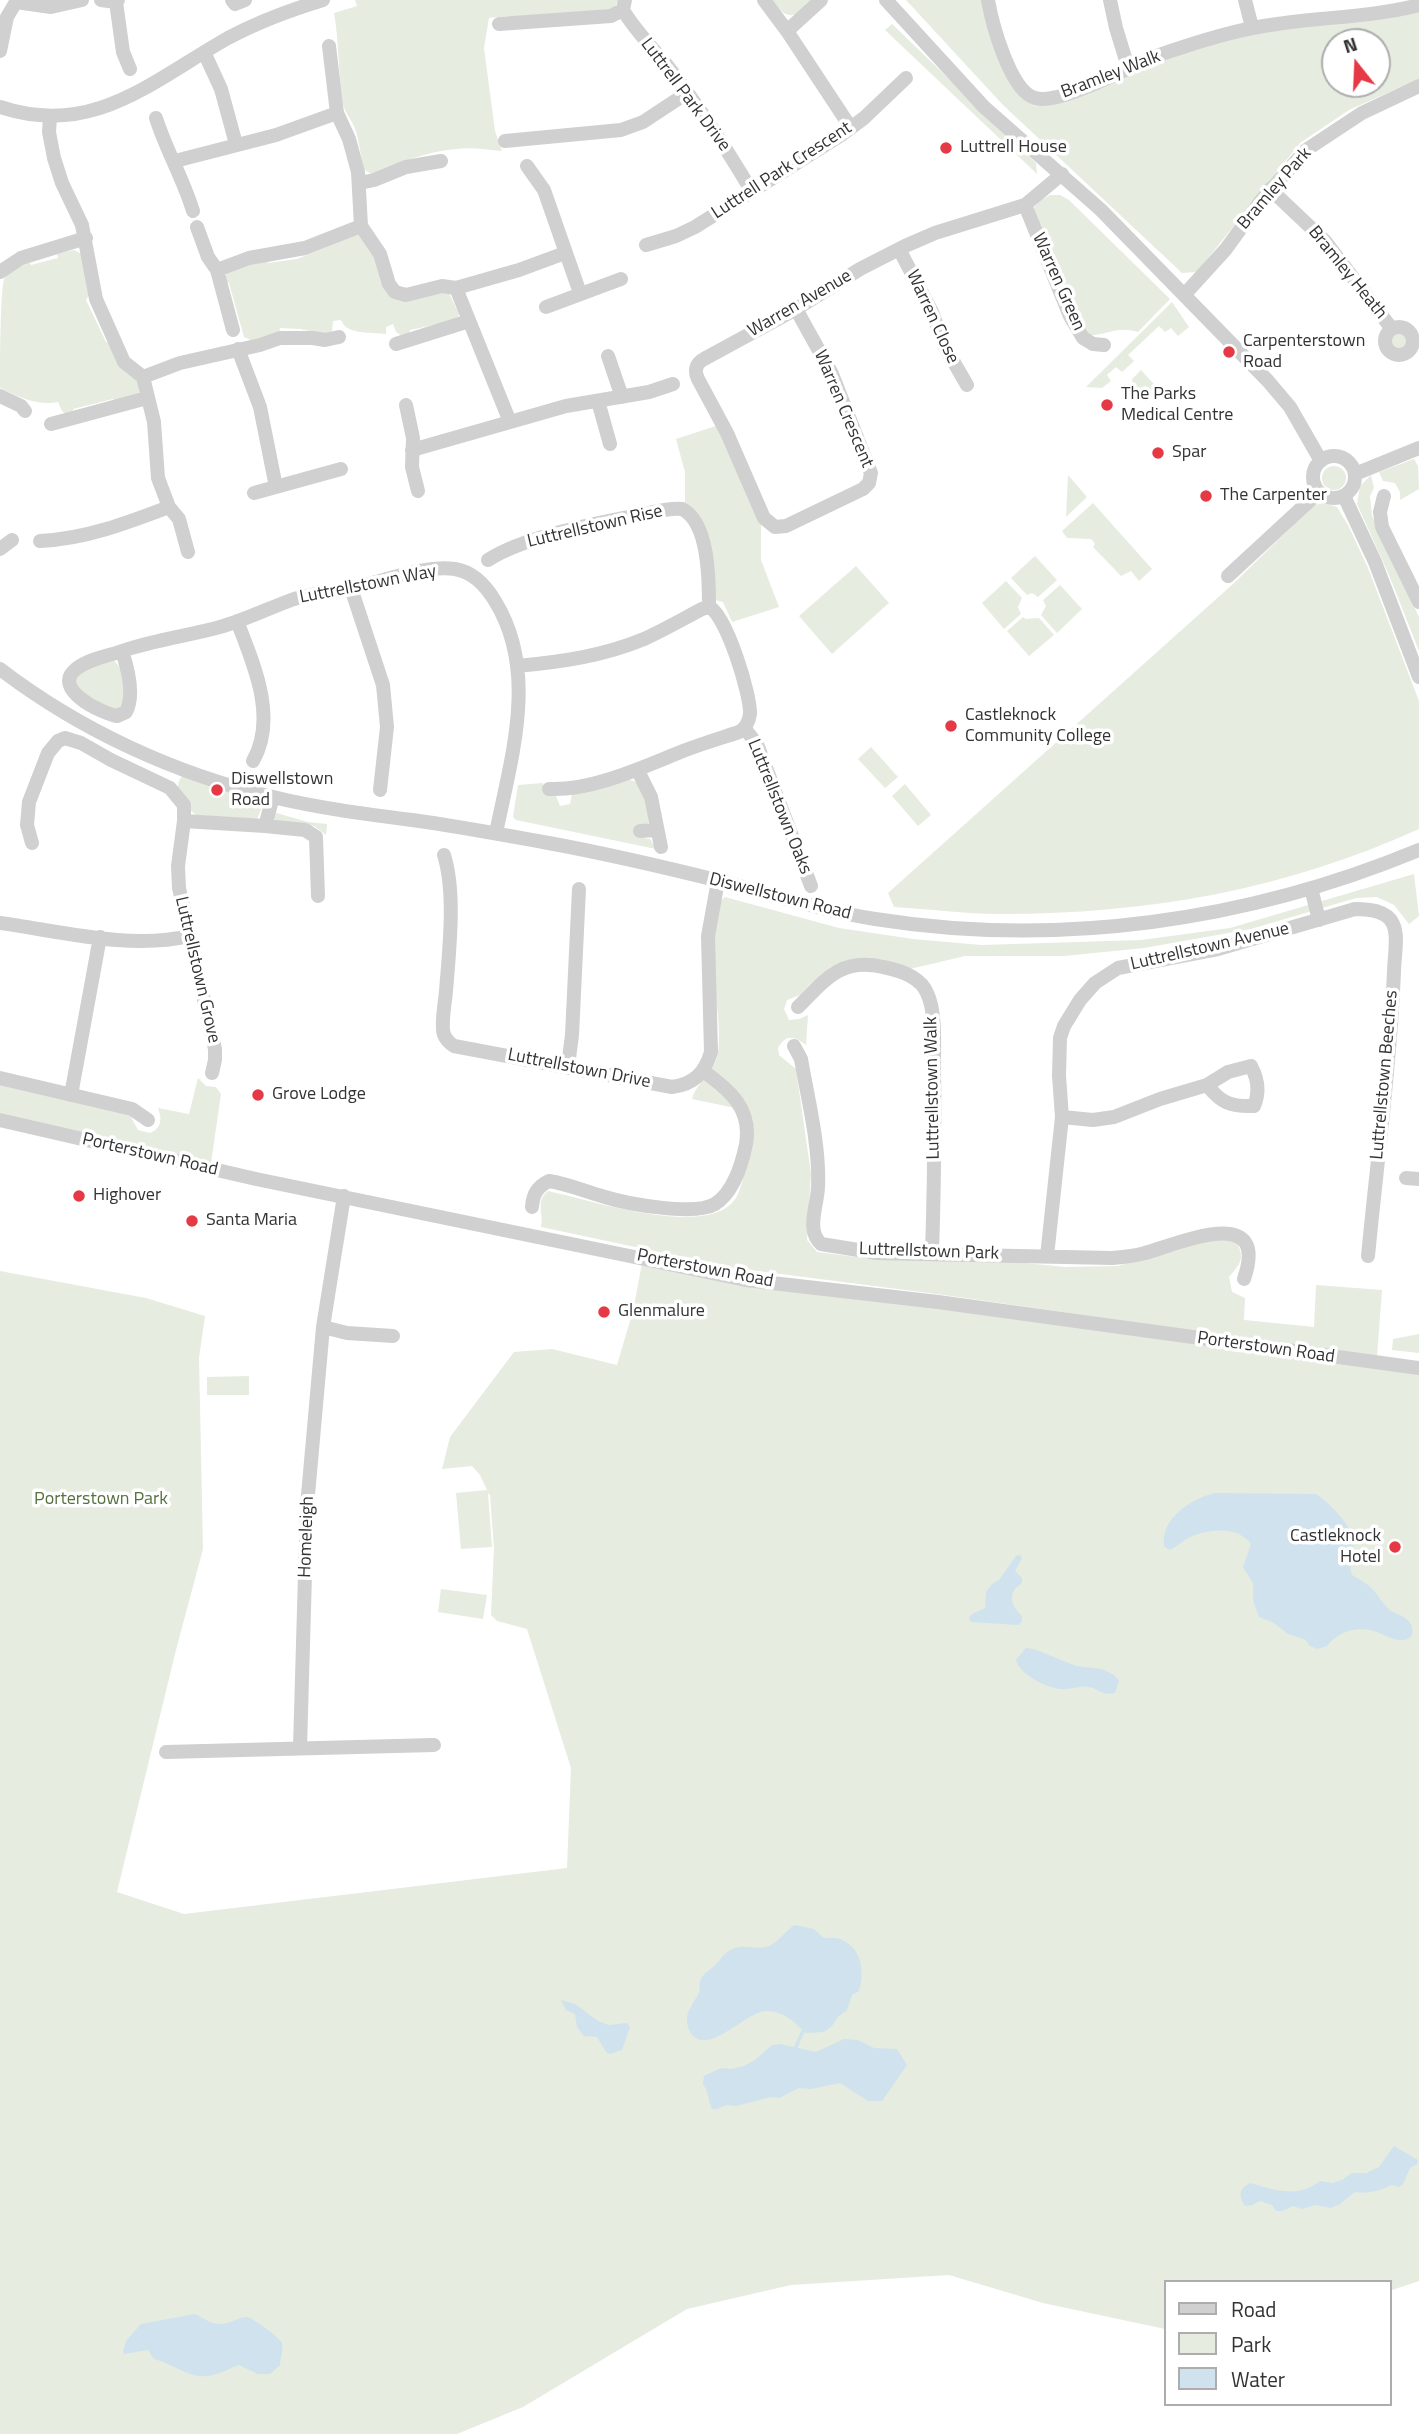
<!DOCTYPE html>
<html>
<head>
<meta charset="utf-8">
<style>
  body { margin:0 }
  #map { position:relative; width:1419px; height:2434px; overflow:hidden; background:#fff; font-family:"Titillium Web",sans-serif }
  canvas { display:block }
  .legend { position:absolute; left:1164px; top:2280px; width:228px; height:126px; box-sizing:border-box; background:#fff; border:2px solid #adadad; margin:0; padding:9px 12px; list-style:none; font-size:21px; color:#333 }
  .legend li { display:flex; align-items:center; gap:14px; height:35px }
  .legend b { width:35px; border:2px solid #adadad }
  .north { position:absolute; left:1321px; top:28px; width:70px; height:70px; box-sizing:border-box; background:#fff; border:2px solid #adadad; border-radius:50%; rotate:342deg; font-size:19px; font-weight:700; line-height:28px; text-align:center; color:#333 }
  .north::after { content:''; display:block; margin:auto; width:24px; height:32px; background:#e63946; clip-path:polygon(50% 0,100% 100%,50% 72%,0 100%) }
</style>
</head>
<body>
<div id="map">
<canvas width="1419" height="2434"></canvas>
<ul class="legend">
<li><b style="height:9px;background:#d0d0d0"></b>Road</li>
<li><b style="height:19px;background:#e6ecdf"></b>Park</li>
<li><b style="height:19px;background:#cfe2ee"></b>Water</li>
</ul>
<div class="north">N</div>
</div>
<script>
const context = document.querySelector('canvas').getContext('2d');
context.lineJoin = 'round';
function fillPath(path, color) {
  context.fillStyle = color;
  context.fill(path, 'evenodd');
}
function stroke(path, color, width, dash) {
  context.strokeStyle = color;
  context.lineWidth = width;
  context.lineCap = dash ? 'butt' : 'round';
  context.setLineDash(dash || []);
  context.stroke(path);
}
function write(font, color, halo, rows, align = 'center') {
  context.font = font + ' "Titillium Web",sans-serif';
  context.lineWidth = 7;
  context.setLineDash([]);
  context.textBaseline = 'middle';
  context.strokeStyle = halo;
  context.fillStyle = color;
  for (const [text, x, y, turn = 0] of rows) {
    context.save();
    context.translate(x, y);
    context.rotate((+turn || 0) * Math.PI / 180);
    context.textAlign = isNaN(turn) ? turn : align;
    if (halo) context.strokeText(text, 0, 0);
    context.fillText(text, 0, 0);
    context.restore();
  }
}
const green = new Path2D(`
  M355,0H619L613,10L510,19L508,16L489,18L484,48L495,131L502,151C487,150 472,147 457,149C427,151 398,163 371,174L364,169C360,155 360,141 354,126C348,114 343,111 342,96C338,68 339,41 334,13L357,6Z
  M771,0H811V2C792,20 788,20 771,0Z
  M906,0H982C990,24 1008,95 1031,104C1036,107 1041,106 1047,105L1194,49L1253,34L1419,10V79L1349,110L1300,143L1197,272L1182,273L1003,105ZM1335,42H1377V84H1335Z
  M892,24L1036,163L1037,174L885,30Z
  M1050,195H1060L1069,200L1170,299L1138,332C1115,325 1107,336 1088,335L1072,309L1033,209L1040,201Z
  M359,234L372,249L383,284L431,293H449L459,314L457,320L410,330L409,335L402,336L396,332L393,324L386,327V334C371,332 346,335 341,320L333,321L332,331L328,335L300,329L280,328L279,332L255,342L244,337L229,283L226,282V272L265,260L268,263L297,259Z
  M74,250L82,254L89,295L86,300L106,342L109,343C120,357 140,375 139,393L115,401L113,399L73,409V412L68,415L62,411L58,402C37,406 19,397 0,388C0,366 0,296 4,279C9,268 19,265 29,261L31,265L58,258L57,254Z
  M1172,302L1189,327L1178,336L1171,328L1165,332L1159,326L1128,355L1134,361L1122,372L1116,367L1107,375L1111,381L1102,388L1086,387Z
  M1391 342a8 8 0 1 1 16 0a8 8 0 1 1-16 0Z
  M1141,370L1163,394L1157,399C1149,393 1141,396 1133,387L1132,379Z
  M719,425L761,523V560L779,607L732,622L723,602L715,600L696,511L685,504V472L676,439Z
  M1414,459L1418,466L1419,489L1400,500V492L1395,483L1383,481L1379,472Z
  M1322 478a12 12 0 1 1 24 0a12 12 0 1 1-24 0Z
  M1068,475L1087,497L1066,517Z
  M1371,475L1374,488L1370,496L1372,516L1419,617V651L1389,575L1357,504L1360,486Z
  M1093,503L1152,569L1139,581L1131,571L1121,576L1093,547L1095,544L1091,539L1067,538L1062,531Z
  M1324,503L1337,507L1348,525L1368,568L1419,701V829C1284,890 1148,914 1000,914C965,914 929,909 894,907L888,893L1233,584L1314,505Z
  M1035,556L1057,580L1038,597L1032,593L1027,595L1011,578Z
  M856,566L889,603L832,654L799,616Z
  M1006,581L1022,598L1018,607L1021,614L1004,629L982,603Z
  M1060,585L1082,609L1057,633L1041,615L1046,606L1043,600Z
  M1023,617L1026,619L1039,618L1054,635L1029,656L1007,631Z
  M114,661C127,671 126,695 121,709H111L77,689L74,676L93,666Z
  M871,747L898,777L885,788L858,759Z
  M182,776L258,801L262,807L257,819L196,815C185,806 171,790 182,776Z
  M628,779L638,783L646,799L650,820L638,837L650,839L656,849L516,820L513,817L518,785L543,783L545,794L556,796L560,806L570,804L572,793Z
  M905,784L931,815L918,826L892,796Z
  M273,812L308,822L327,824L326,835L314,826L279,823L274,819Z
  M1414,874L1419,916L1409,924L1394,905L1377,897L1356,898L1251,929L1144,948L1064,956H965L910,969L831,967L810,984L800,995L787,1000L784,1009L789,1020L799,1019L808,1015L806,1045C794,1036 786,1034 778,1048L779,1055L796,1069L811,1174L807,1240L817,1252L871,1259L994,1260L1065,1267L1118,1266L1182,1247L1220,1239L1237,1242C1245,1260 1240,1264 1229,1277L1232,1292L1245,1298L1244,1320L1314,1327L1316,1285L1382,1290L1377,1357L944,1295L734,1268L541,1227C544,1213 535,1201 548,1191C587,1199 713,1242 737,1196C749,1171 747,1138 750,1111L692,1099C697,1081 715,1073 718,1053C723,1017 710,980 712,944C713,930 718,915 721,901L725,897L839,928L913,939L981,945L1141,940L1230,928Z
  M198,1078L206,1086L216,1087L221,1094L211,1163L0,1113V1084L127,1113L131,1117L138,1130L150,1133C162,1128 162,1119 158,1108L189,1114Z
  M643,1258L746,1280L1419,1372V2281L1389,2291V2282H1165V2329L1043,2303L949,2275L791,2285L687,2309L523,2407L457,2434H0V1271L146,1298L205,1316L199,1358L203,1549L176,1650L117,1892L184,1914L567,1868L571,1768L527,1629L497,1621L491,1615L494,1548L490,1495L488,1493L492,1547L461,1549L456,1493L487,1490L480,1475L472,1466L442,1469L450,1437L514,1352L552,1349L617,1365L633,1311Z
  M1419,1334V1353L1392,1350L1393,1339Z
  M249,1376V1395H207V1377Z
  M441,1589L487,1595L483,1619L438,1612Z`);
const water = new Path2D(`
  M1214,1493L1316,1494C1329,1502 1353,1527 1354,1542C1354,1553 1348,1564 1352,1575C1358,1579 1365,1582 1370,1587C1378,1594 1383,1605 1391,1611C1396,1614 1402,1615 1406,1619C1416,1626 1415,1641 1401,1640C1390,1640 1381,1632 1370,1630C1353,1627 1337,1633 1327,1646L1317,1649L1310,1646L1306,1640L1288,1634L1274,1623L1259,1617L1253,1600V1583L1243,1567L1251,1544C1238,1525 1206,1529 1188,1538C1181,1542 1176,1548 1169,1550L1164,1546C1161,1517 1191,1500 1214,1493Z
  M1020,1555L1022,1558L1015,1571L1022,1578V1583C1007,1593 1010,1605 1022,1616V1622L1018,1625L971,1622L969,1618L972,1614L985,1608L986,1592L992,1584L999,1580L1016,1556Z
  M1026,1648L1034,1649L1076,1666L1102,1669L1114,1675L1119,1681L1115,1693C1103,1696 1099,1689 1089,1687C1080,1685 1071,1690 1061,1689C1047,1688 1020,1675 1016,1660Z
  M794,1925L814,1929L824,1938C829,1939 835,1937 840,1939C862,1948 865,1971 859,1991L852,1995L847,2010L838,2017L832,2026L824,2032L806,2033C794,2022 783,2010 765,2011C745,2012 701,2064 688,2027C686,2019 687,2013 691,2007C693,2002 697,1997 699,1993C700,1989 699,1985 700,1982C703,1972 711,1970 717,1963C720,1961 721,1957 724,1955C740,1939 755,1952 769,1946C778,1942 786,1931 794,1925Z
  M561,2000L575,2004L598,2021L609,2025L627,2023L630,2027L622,2050L610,2054L606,2052L597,2037L584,2036L577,2027L575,2014L566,2010Z
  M844,2039L858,2040L874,2048L897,2049L907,2065L882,2101H868L840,2083L811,2089L799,2088L779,2098L771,2097L736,2106L726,2105L717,2109H712C708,2100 709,2092 703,2084L704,2076L721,2068L731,2069L744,2066L755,2060L772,2045L780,2044L816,2052Z
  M1394,2146L1418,2160L1417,2164L1410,2168L1403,2184L1399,2187L1392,2185C1378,2191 1370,2194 1355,2192L1340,2204L1331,2208L1315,2205L1302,2209L1293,2206L1282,2211H1276L1272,2205L1260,2201L1252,2205L1245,2206C1238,2195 1239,2189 1250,2183C1275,2190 1297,2199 1320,2181L1332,2183L1342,2180L1352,2173H1366L1379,2167Z
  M195,2314C203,2318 211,2324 220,2324C230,2324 239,2317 247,2317C253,2318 280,2338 282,2343C284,2349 280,2358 280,2365L270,2374H258L239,2365C230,2368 222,2373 213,2375C191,2381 175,2364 154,2359L148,2350L124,2354L123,2351L126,2341L141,2324Z`);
const stream = new Path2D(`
  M795,2049L803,2031`);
const minor = new Path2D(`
  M101,0L116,2L118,0
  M232,0L235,4L245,0
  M625,0L623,10C636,32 654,49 670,69C700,108 726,148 751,190
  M764,0L787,31L851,128
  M886,0L984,107L1101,210L1268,381L1290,407L1321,461
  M988,0C992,23 1010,91 1035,98C1060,106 1131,65 1159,55C1197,42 1237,29 1277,24C1324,17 1373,17 1419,5
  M1110,0L1116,28L1128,67
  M1245,0L1252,27
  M116,2L123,52L130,69
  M499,24L611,16L623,10
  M787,31L821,0
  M329,46L337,113L349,139L358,172L361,226L380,254L389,284L395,292L406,295L442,286L456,288
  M0,51L7,17L16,2L51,7L82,0
  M204,52L221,89L236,144
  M0,107C93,138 152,81 228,38C258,22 290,10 323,0
  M50,116L49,132L54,158L62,183L82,225L96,299L124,362L143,377
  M156,118C166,150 183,178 193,211
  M505,141L621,130L643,122L687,93
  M175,161L276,135L337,113
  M527,166L544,190L580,293
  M360,183L374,180L406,167L441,161
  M1270,189L1325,241L1392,329
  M1025,205L1070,316L1083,338L1093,344L1104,345
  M197,227L208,257L217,270L233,330
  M646,245L676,236L695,227L841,135L864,118L906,78
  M899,249L932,312L945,347L967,385
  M217,270L249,258L305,248L361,226
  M0,272L21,258L86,238
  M456,288L510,422
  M456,288L519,270L565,253
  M1185,294L1226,249L1260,202L1306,150L1362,113L1419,86
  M546,307L621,279
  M796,309L832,374L871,473L869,483L863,489L786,526L775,527L764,518L727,433L698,379C694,371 696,363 704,359L796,309L860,269L905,246L935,233L1025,205L1062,174
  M1385 341a14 14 0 1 1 28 0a14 14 0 1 1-28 0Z
  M396,344L469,321
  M238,349L260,407L276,487
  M608,356L622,397
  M143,377L180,363L260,345L280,338H313L325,340L339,337
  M143,377L154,422L158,478L169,507L179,519L188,552
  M0,396L21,406L25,411
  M598,401L610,444
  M406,405L413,438L412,467L418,491
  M51,424L147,398
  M412,450L566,406L649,392L673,384
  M1313 477a21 21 0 1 1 42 0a21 21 0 1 1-42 0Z
  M1355,474L1419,448
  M254,493L341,469
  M1344,496L1375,562L1419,677
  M1384,496L1380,512L1382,527L1419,602
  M40,541C85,539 127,523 169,507
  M0,549L12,540
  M488,560C526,536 594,524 639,515C652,513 668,507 682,509C709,522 709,580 709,607
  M1228,576L1319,492
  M351,588L383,685L387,727L380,790
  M237,621C253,663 278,717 253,761
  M122,651C154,640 187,636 220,627C245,620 269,608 294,599C314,593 336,591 357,587C388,580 423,565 455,569C474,572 486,586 495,601C539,672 511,758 496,833
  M122,651C128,669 135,695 126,712L117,716C101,713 51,689 76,669C88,659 108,656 122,651Z
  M517,666C561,662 603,656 644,639C664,630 683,619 702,609L709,607C726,614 751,695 750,714C749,722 746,728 739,732C721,738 701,744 683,751C643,767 592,791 549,789
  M0,669C80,730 175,774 273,797C318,808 365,814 412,820C456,826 499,834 543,842C604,853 664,867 724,882C774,895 824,911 875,919C1059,948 1248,921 1419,850
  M745,729L757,744L811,886
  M638,771L651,797L661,847
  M273,797L265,826L305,830L316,837L318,896
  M640,831L656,830
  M32,843L27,825L29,802L48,753L58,741L65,738L81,743L111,760L170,788L184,805V821
  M444,855C456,893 449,952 446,991C445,1003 442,1017 443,1029C443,1037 448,1042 454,1046L672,1087C694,1084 705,1073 711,1052L708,936L718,881
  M1311,888L1319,920
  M0,923C59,931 131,950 189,936
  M798,1007C825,980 841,957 883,967C899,970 920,976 927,993C936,1011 934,1046 934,1067C935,1129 934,1191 932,1253
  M794,1046L801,1059C808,1100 820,1146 818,1188C817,1207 806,1230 821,1244L877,1253L1112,1258C1124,1257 1135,1256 1145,1253C1181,1243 1270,1203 1244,1279
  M568,1066L572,1035L579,889
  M212,1073L215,1060V1049L179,888L178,866L184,821L265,826
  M0,1078L132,1109L148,1120
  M71,1095L100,937
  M1062,1117L1093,1120L1114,1117L1160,1099L1207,1085L1228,1072L1251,1066C1258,1079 1260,1092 1254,1106C1231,1107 1221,1103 1207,1085
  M0,1120L256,1179L746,1280L938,1302L1419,1368
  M1406,1178L1419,1179
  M532,1207C533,1194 537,1187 549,1181C569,1184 586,1192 605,1197C627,1204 695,1216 715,1204C733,1193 742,1164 746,1144C752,1109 730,1090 703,1071
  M1047,1256L1062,1117L1059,1076L1060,1038L1064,1026L1080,1000L1095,983L1118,968L1218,949L1355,909C1368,909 1387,910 1393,924C1399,936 1394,958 1394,972C1390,1067 1377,1162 1368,1256
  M323,1327L347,1333L393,1336
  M300,1747L307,1506L323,1327L344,1196
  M166,1752L434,1745`);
const markers = [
  [946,148,7,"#e63946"],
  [1229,352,7,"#e63946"],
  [1107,405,7,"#e63946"],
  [1158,453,7,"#e63946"],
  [1206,496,7,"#e63946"],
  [951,726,7,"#e63946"],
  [217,790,7,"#e63946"],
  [258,1095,7,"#e63946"],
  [79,1196,7,"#e63946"],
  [192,1221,7,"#e63946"],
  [604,1312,7,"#e63946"],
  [1395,1547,7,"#e63946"]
];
const streetNames = [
  ["Bramley Walk",1111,75,-21],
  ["Luttrell Park Drive",685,95,53],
  ["Luttrell Park Crescent",782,171,-33],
  ["Bramley Park",1275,189,-49],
  ["Bramley Heath",1347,273,51],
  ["Warren Green",1058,282,66],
  ["Warren Avenue",800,304,-30],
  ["Warren Close",932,317,65],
  ["Warren Crescent",843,409,67],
  ["Luttrellstown Rise",595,527,-13],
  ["Luttrellstown Way",368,585,-11],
  ["Luttrellstown Oaks",779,807,68],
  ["Diswellstown Road",780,897,14],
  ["Luttrellstown Avenue",1210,947,-13],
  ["Luttrellstown Grove",197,970,77],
  ["Luttrellstown Drive",579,1069,11],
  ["Luttrellstown Beeches",1385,1075,-85],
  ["Luttrellstown Walk",933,1088,-91],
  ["Porterstown Road",150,1155,13],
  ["Luttrellstown Park",929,1252,2],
  ["Porterstown Road",705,1269,11],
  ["Porterstown Road",1266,1348,8],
  ["Homeleigh",307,1537,-88]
];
const poiNames = [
  ["Luttrell House",960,148],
  ["Carpenterstown",1243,342],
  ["Road",1243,363],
  ["The Parks",1121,395],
  ["Medical Centre",1121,416],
  ["Spar",1172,453],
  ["The Carpenter",1220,496],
  ["Castleknock",965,716],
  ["Community College",965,737],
  ["Diswellstown",231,780],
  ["Road",231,801],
  ["Grove Lodge",272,1095],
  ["Highover",93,1196],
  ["Santa Maria",206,1221],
  ["Glenmalure",618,1312],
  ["Castleknock",1381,1537,"right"],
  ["Hotel",1381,1558,"right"]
];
const parkNames = [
  ["Porterstown Park",101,1500]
];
fillPath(green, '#e6ecdf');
fillPath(water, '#cfe2ee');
stroke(stream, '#cfe2ee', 3.5);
stroke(minor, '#d0d0d0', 14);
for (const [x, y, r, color] of markers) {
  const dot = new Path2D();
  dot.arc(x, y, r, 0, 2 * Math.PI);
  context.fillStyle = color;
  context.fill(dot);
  stroke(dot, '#fff', 2.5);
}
write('18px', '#333', '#fff', streetNames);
write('18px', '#333', '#fff', poiNames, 'left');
write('18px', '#56703f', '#fff', parkNames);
</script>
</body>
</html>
